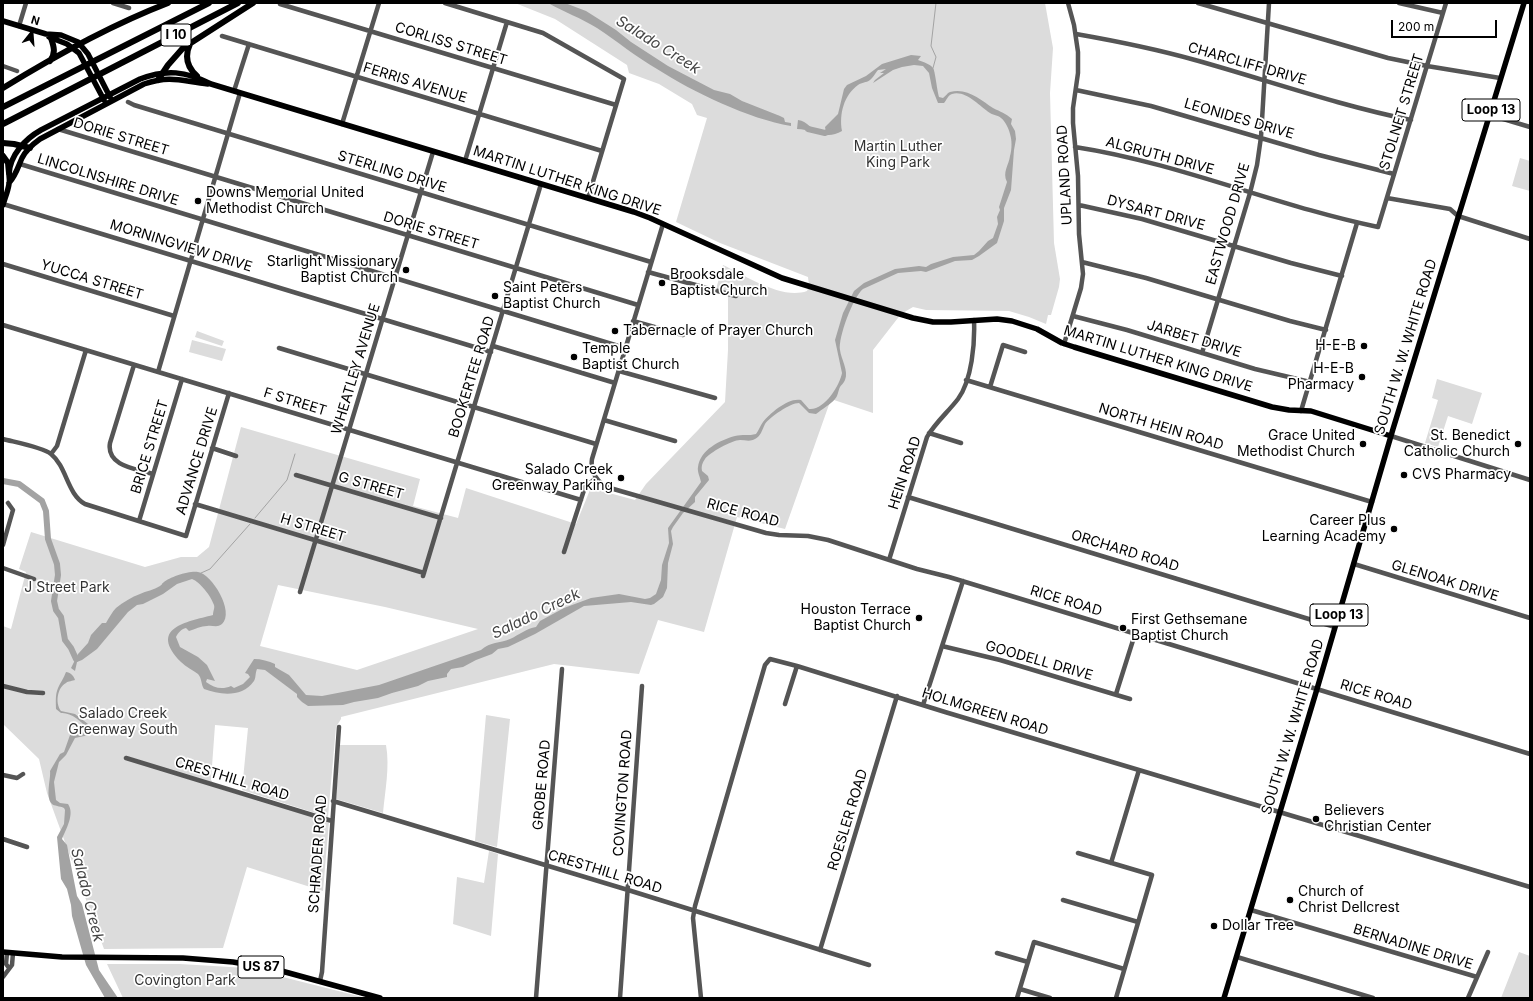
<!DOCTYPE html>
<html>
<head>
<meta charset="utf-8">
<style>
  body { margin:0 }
  #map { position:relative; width:1533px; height:1001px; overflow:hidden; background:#fff; font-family:Inter,sans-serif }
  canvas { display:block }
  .frame { position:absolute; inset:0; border:4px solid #000; pointer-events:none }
  .north { position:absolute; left:12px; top:12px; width:40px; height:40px; -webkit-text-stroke:3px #fff; paint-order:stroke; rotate:17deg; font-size:11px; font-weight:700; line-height:16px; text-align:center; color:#000 }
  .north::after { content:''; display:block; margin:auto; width:14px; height:18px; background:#000; clip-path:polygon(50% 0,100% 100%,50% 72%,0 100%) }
  .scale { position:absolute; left:1391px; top:20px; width:106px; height:18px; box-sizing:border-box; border:2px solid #000; border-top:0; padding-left:5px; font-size:12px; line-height:14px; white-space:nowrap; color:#000; -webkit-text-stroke:3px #fff; paint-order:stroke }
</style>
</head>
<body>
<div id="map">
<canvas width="1533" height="1001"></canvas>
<div class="frame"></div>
<div class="north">N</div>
<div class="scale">200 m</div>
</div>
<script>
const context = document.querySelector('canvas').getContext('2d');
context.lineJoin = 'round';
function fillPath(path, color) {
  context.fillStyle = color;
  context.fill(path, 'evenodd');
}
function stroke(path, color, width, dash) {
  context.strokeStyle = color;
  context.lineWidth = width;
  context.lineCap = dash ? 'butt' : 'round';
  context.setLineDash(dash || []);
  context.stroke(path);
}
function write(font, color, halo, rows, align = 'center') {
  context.font = font + ' Inter,sans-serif';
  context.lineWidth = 3.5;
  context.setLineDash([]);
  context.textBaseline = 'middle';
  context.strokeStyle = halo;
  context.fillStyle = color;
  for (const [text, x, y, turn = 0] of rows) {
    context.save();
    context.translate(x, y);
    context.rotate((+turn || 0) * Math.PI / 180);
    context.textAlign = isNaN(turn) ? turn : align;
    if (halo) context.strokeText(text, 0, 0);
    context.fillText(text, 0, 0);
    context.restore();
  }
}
const green = new Path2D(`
  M515,3H1045L1053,48L1050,93L1054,243L1060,279L1059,287L1051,315H1048L1046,324L1029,317L1009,311L926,310L913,307L901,314L873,350V413L831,399L785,529L737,517L704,632L658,620L639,674L554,664L341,717V719L336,727L328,817L242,790L248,728L215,725L211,780L217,788L329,821L323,891L247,867L223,948L104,949L47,793L39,759L3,724V626L11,629L26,572L19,569L31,532L145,567L181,557H197L209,547L241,427L420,479L413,506L458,518L466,488L576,524L592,485L598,490L635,500L646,484L725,402L728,350V296L730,292L716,289L723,265C746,276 782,300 807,291L809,286L808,277L720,243L676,222L707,118L697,115L692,104L659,84L629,73L627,65L555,19ZM278,585L385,607L478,629L357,670L260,646Z
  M1520,158L1530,161V191L1512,186Z
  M197,331L224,341L222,346L195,337Z
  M192,340L226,349L222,361L189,352Z
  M1437,379L1482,393L1472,424L1448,416L1438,447L1425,443L1438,400L1432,398Z
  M486,715L510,719L497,847L475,841Z
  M340,745H386C390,767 385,791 383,813L336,799Z
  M489,851L498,854L491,936L453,924L457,877L484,883Z
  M1519,952L1530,956V998H1501Z
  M107,964H180L247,968L366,998H123Z`);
const water = new Path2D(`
  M548,3H565L586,11L616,30L631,42L668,66L714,90L730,94L742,101L780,116L784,118L785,122L791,123V126C749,119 693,92 657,69C636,57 617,41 597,28C581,18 564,12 548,3Z
  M911,55L921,56L918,60C923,62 930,64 933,68C935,70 937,91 939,97L943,98C946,96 947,93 950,92C967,87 981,100 993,108C1001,112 1005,113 1012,119L1011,124L1015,131L1016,139L1014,150L1011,190L1004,208V221L997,243L979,256L972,260L955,261L926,272L921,271L898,273L863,289C853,297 838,338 840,350C841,359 849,371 845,380C844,383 841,385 840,387C838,391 838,396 835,399C831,404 822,409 816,414L809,413L799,403C790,403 770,417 765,424C762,430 761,436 755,439C750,442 745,440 740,440C732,440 709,453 705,459C702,463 701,467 702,471L708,476L709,480L695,497V502L683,513L673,527L671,531L673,544L668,563L667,588L663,597L654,604L651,605L631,602L584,606L535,634L508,647L498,649L492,654L476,660L463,667L451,669L447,674V677L428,681L418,686L392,693L378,698L354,702L343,705L308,706L302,702L297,697V694L265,670L257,669C255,674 256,678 254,681C242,698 220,695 204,689C201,685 202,678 198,674C193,670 186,667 181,662C148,628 186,622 213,615C213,611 215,608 214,605C211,596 200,582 192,579L177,584L163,594L143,604L137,605L128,612L97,649L82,660L77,662L75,671L71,668L78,654L88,643L91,635L102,623H106C109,618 112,612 116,608C123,602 132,597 140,594C146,591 154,590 160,586C164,583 160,585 164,582C169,577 191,570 198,572C212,574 235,612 222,624C217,628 213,625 207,626C201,626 195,629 189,631L186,628C181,629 178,633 176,637L180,647L198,657L207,665L215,681L207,679L206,682C214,688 222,690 231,686L234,688L243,684L250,677L248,674L245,673L254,659C261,659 269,661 275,664V667L289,675L306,695L322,696L379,685L481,650C491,641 499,644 510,639C519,635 527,628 536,627L540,621L564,608L591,598L619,594L645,599L650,598L656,594L661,580L662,565L669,543L668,528L701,482C700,477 697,471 698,467C700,450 720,440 735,436C742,434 749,436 756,434C759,430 760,426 763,422C770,413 789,397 801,400L809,409C824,411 840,385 842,373L835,340L843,313L854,291L864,283L895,269L919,266L926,267L931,264L953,257L974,255L979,251L988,241L993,238L998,224L997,217L1000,210L999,207L1007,182C1002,172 1009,165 1010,156C1012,149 1012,140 1010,134C1009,129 1005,121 1001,118C998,115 993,115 990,113C979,106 966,90 952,94C947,96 947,100 944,103H938L932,88L929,73L923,66L914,65L902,67L893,70L873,83L875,80L884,73H880L886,69L878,70C875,73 874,77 870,80C866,83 862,82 858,85C844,95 839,114 842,131C826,141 813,129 797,129L798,120C809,121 813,135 826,132L825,127L838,114L844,89L847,85L866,76L882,64Z
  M66,672C70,672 74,676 75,680C73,681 68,681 66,683C57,688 55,703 61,711L75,714L88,724L89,729V735L75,738L66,755L59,762L54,782L56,800L60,803L68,804C75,814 66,829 62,839L67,845L77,896L82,904L99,970L118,998H105L86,965L72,916L71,905L67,889L61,879L57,837L64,824L65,810L64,808C60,806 54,806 52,804C45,797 51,779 50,771L60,754L64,752L70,735L77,733L85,732L87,729C82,721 70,712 61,713L56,709C56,702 55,695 58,688C60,683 64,678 66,672Z`);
const stream = new Path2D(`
  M933,68L936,57L931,46L936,3
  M255,518L287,480L295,454
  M201,573L210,569L250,524`);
const river = new Path2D(`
  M808,129L825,133L830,131
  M3,481L19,484L42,501L46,511L48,539L57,564L58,575L54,601L56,610L61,617L65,640L71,648L76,659`);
const minor = new Path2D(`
  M113,3L129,8
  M445,3L543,33L624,79L588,198
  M1198,3L1388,58L1427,66L1500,78
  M1399,3L1443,13
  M280,4L616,105
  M19,26L26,3
  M1076,34C1116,41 1156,49 1195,60C1267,80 1337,105 1411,120
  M222,36L602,151
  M3,66L17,71
  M1076,90L1151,106L1319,155L1394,174
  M234,91L249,44
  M128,102L134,105L651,262
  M1490,115L1530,127
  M342,124L379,3
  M58,129L638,305
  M1075,147C1179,163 1276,206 1378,227L1446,3
  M465,161L507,22
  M20,164L625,348
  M1387,198L1450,209L1458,216L1530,239
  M3,204L491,352
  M1079,205L1142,219L1291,263L1342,276
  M663,224L592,459C590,472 597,483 610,488L766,533L779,535L808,536L828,540L917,569L949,577L1530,754
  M1082,262L1146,278L1290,321L1326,330
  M3,264L174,316
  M648,272L736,296
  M1073,316L1127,330L1255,369L1310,382
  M633,321L683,335
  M3,325L581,500
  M1064,344L1081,288L1083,274L1079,234L1078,176L1073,123V108L1078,73V52L1074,25L1068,3
  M493,346L615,383
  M279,348L596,444
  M1202,353L1250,193L1257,165L1261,137L1269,3
  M134,365L110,443C106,466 136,469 153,474
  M619,371L715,398
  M158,372L240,93
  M966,380L1372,502
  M990,387L1003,345L1025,352
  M1301,411L1357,223
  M604,420L675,441
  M929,433L961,443
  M1391,436L1530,480
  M3,439C14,442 42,447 51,454C67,467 67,494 85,504L186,536L229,393
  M212,448L236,456
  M51,454L57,446L86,350
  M296,475L441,518
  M908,497L1335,627
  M195,504L424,573
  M139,521L182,379
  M3,545L13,510L8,503
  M564,552L585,487L596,478
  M889,560L927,437C935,423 948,412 958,399C972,380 975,343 974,320
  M1354,564L1530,618
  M3,568L34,579
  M423,576L541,184
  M300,592L433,152
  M942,646L1000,660L1130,699
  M3,686L27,692L43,693
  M1116,694L1135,634
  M785,704L797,666
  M923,705L963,581
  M126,758L332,821
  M3,775L17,778L23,774
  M333,801L628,890L869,965
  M3,839L27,847
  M1078,853L1152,875L1116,998
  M1111,863L1139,770
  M1063,900L1138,922
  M1251,910L1477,977
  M820,950L897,696
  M7,953L6,964L9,968
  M997,953L1028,962
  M1237,957L1373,998
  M3,977L12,965L13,953
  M320,981L322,972L339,727
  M1020,989L1050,998
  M536,998L562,669
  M620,998L642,686
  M701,998L693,918L695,906L765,665L770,659L797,666L945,712L1530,887
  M1017,998L1034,942L1124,969
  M1468,998L1488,952`);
const major = new Path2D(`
  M3,21L46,34L61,35L78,42L88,54L110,97
  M49,37L67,44L79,53L104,100
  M9,183C16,175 18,167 22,158C26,150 33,144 40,139L144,84C171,75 181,81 208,84
  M3,205C5,198 8,191 9,184C10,181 9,178 9,174C10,155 25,139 41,130L140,79C166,69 186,71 211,84L634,212L650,218L782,278L913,318L933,322H951L997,319L1012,321L1037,329L1062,343L1074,347L1272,407L1289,410L1311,411L1391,436
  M3,952L62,957L183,958L233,962L278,970L380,998
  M1224,998L1317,689L1393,429L1524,3`);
const highway = new Path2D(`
  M190,44C184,57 187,67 197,76
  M50,61C56,53 54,47 51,38
  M158,80L168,65L183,48L253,3
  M3,88C55,56 111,25 168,3
  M3,107L209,3
  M3,124L238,3
  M3,143L14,144L30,148
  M3,156L8,163L9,173`);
const markers = [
  [198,201,4,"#000"],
  [406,270,4,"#000"],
  [662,283,4,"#000"],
  [495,296,4,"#000"],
  [615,331,4,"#000"],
  [1364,346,4,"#000"],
  [574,357,4,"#000"],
  [1362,377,4,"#000"],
  [1363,444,4,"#000"],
  [1518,444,4,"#000"],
  [1404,475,4,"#000"],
  [621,478,4,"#000"],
  [1394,529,4,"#000"],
  [919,618,4,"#000"],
  [1123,628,4,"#000"],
  [1316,819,4,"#000"],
  [1290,900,4,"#000"],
  [1214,926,4,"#000"]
];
const shields = [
  [176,35,30],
  [1491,110,58],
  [1339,615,58],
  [261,967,46]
];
const shieldNames = [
  ["I 10",176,35],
  ["Loop 13",1491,110],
  ["Loop 13",1339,615],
  ["US 87",261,967]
];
const streetNames = [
  ["CORLISS STREET",451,44,17],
  ["CHARCLIFF DRIVE",1247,64,16],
  ["FERRIS AVENUE",415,83,17],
  ["STOLNET STREET",1402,112,-73],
  ["LEONIDES DRIVE",1239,119,16],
  ["DORIE STREET",121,137,17],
  ["ALGRUTH DRIVE",1160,156,15],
  ["STERLING DRIVE",392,172,17],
  ["UPLAND ROAD",1065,175,-93],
  ["LINCOLNSHIRE DRIVE",108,180,17],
  ["MARTIN LUTHER KING DRIVE",567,181,18],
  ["DYSART DRIVE",1156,213,15],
  ["EASTWOOD DRIVE",1228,224,-74],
  ["DORIE STREET",431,231,17],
  ["MORNINGVIEW DRIVE",181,246,17],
  ["YUCCA STREET",92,280,17],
  ["JARBET DRIVE",1194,339,17],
  ["SOUTH W. W. WHITE ROAD",1406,347,-73],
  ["MARTIN LUTHER KING DRIVE",1158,359,17],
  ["WHEATLEY AVENUE",356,369,-73],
  ["BOOKERTEE ROAD",472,377,-73],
  ["F STREET",295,402,17],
  ["NORTH HEIN ROAD",1161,427,17],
  ["BRICE STREET",150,447,-73],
  ["ADVANCE DRIVE",197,461,-73],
  ["HEIN ROAD",905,473,-72],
  ["G STREET",371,486,16],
  ["RICE ROAD",743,513,15],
  ["H STREET",313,528,17],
  ["ORCHARD ROAD",1125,551,17],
  ["GLENOAK DRIVE",1445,581,17],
  ["RICE ROAD",1066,601,17],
  ["GOODELL DRIVE",1039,661,16],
  ["RICE ROAD",1376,695,17],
  ["HOLMGREEN ROAD",985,712,17],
  ["SOUTH W. W. WHITE ROAD",1293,727,-73],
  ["CRESTHILL ROAD",232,779,17],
  ["GROBE ROAD",542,785,-85],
  ["COVINGTON ROAD",623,793,-86],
  ["ROESLER ROAD",848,820,-73],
  ["SCHRADER ROAD",318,854,-86],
  ["CRESTHILL ROAD",605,872,17],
  ["BERNADINE DRIVE",1413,947,17]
];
const parkNames = [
  ["Martin Luther",898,147],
  ["King Park",898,163],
  ["J Street Park",67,588],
  ["Salado Creek",123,714],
  ["Greenway South",123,730],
  ["Covington Park",185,981]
];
const poiNames = [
  ["Downs Memorial United",206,193],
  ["Methodist Church",206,209],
  ["Starlight Missionary",398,262,"right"],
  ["Baptist Church",398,278,"right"],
  ["Brooksdale",670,275],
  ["Baptist Church",670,291],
  ["Saint Peters",503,288],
  ["Baptist Church",503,304],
  ["Tabernacle of Prayer Church",623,331],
  ["H-E-B",1356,346,"right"],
  ["Temple",582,349],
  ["Baptist Church",582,365],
  ["H-E-B",1354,369,"right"],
  ["Pharmacy",1354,385,"right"],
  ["Grace United",1355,436,"right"],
  ["Methodist Church",1355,452,"right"],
  ["St. Benedict",1510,436,"right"],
  ["Catholic Church",1510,452,"right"],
  ["Salado Creek",613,470,"right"],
  ["Greenway Parking",613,486,"right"],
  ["CVS Pharmacy",1412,475],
  ["Career Plus",1386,521,"right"],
  ["Learning Academy",1386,537,"right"],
  ["Houston Terrace",911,610,"right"],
  ["Baptist Church",911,626,"right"],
  ["First Gethsemane",1131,620],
  ["Baptist Church",1131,636],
  ["Believers",1324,811],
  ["Christian Center",1324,827],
  ["Church of",1298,892],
  ["Christ Dellcrest",1298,908],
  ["Dollar Tree",1222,926]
];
const waterNames = [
  ["Salado Creek",658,45,32],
  ["Salado Creek",536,614,-26],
  ["Salado Creek",87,895,76]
];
fillPath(green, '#dcdcdc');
fillPath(water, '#a3a3a3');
stroke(stream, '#a3a3a3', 1);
stroke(river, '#a3a3a3', 6);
stroke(minor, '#555', 4.5);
stroke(major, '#000', 5.5);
stroke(highway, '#000', 6);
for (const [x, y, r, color] of markers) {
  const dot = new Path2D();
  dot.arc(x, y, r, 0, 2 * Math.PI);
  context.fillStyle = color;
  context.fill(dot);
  stroke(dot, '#fff', 1.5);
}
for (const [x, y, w] of shields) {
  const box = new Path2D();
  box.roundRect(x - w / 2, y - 11, w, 22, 3);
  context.fillStyle = '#fff';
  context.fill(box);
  stroke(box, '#000', 1);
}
write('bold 13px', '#000', null, shieldNames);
write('14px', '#000', '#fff', streetNames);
write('14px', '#333', '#fff', parkNames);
write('14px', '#000', '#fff', poiNames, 'left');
write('italic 15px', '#444', '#fff', waterNames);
</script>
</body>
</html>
